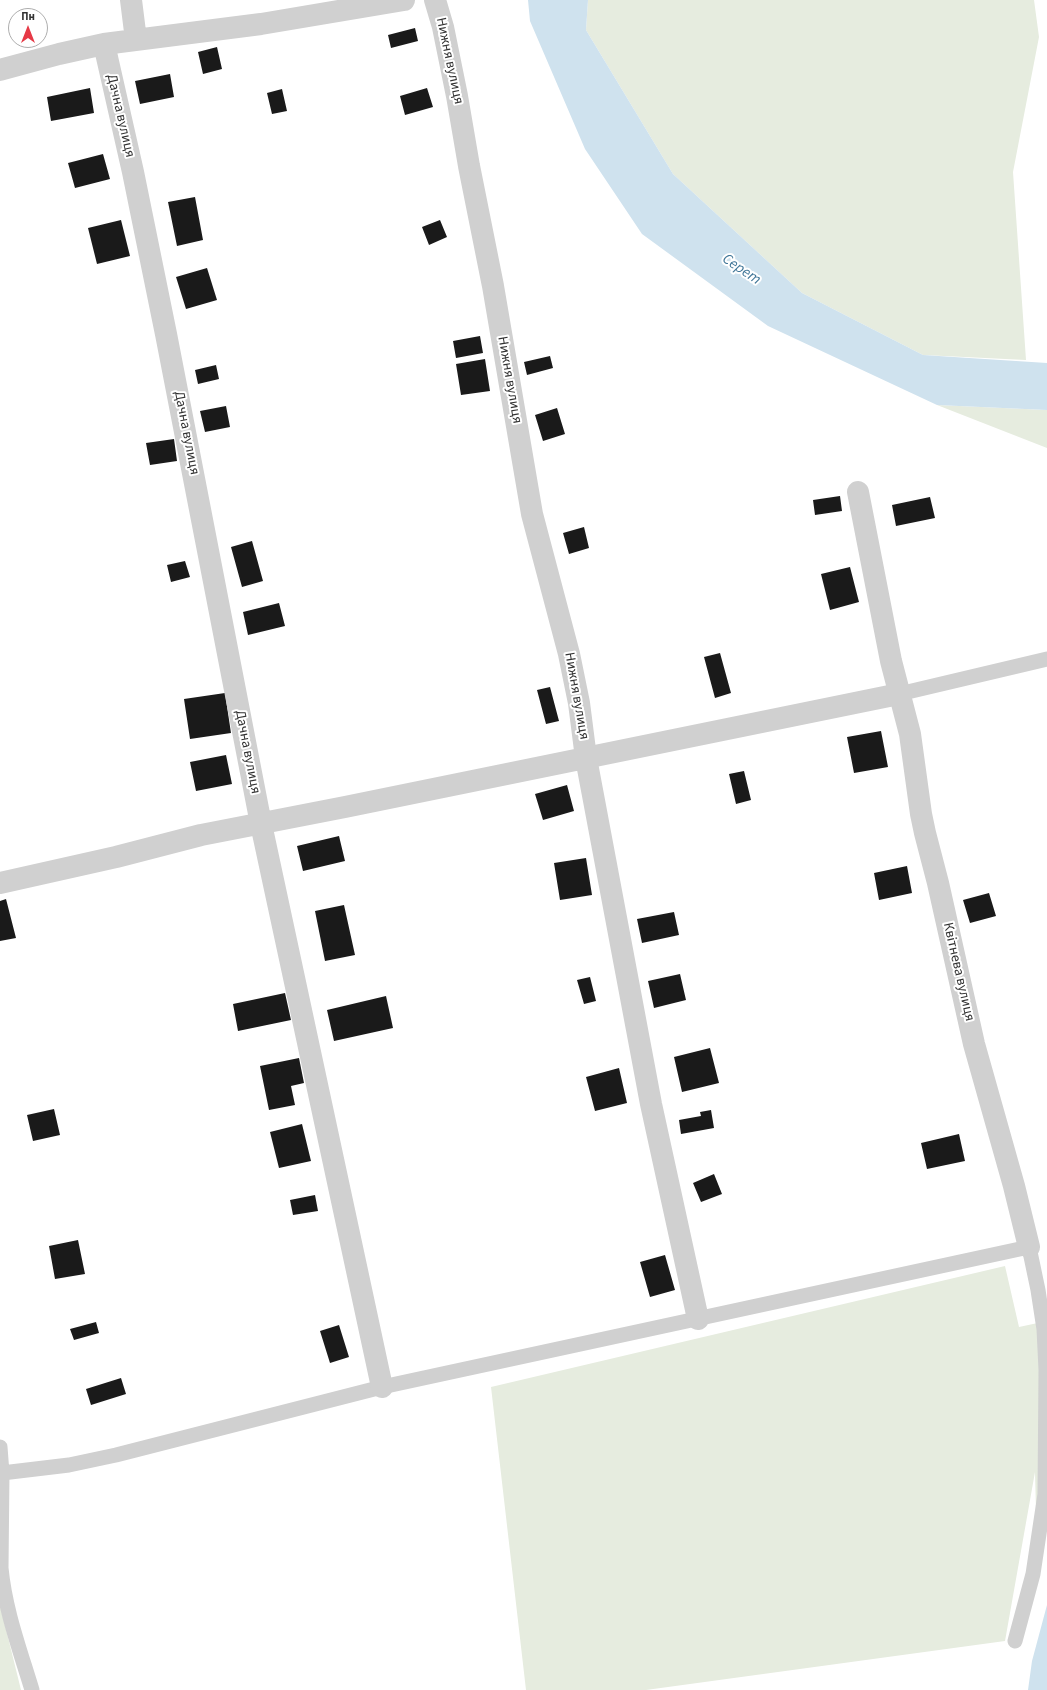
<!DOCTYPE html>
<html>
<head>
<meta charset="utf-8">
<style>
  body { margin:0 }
  #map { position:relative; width:1047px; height:1690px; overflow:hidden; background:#fff; font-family:"Source Sans 3",sans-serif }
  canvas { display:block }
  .north { position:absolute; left:8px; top:8px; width:40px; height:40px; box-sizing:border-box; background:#fff; border:1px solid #adadad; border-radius:50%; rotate:0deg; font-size:11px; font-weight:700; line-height:16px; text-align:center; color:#333 }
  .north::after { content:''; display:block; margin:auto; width:14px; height:18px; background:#e63946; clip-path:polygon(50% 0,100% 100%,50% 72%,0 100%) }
</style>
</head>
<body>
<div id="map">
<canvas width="1047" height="1690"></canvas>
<div class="north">Пн</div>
</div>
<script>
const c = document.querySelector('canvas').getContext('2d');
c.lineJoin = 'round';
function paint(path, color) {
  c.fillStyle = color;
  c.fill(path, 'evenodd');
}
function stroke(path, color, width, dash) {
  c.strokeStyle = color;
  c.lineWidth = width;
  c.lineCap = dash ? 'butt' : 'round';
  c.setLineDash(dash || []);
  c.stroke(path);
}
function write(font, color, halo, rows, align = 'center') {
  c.font = font + ' "Source Sans 3",sans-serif';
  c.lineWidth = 4;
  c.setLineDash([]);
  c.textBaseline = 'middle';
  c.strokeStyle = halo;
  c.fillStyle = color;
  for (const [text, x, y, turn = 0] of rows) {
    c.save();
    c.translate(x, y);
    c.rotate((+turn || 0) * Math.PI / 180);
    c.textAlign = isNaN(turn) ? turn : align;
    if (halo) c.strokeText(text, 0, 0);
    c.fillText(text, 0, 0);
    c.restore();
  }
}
paint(new Path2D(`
  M588,0h446l5,37 -26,135 13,188 -103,-5 -121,-62 -129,-119 -87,-144z
  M937,405l110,5v38z
  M1005,1266l14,61 28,-6v202l-11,-13 -1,-38 -30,169 -359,49h-120l-35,-303z
  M0,1605l21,85h-21z`), '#e6ecdf');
paint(new Path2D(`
  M528,0h60l-2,30 87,144 129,119 121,62 124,8v47l-110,-5 -169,-79 -126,-92 -57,-85 -55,-128z
  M1047,1605v85h-19l4,-29z`), '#cfe2ee');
paint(new Path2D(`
  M415,28l3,13 -27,7 -3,-13z
  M217,47l5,22 -19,5 -5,-22z
  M170,74l4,23 -34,7 -5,-23z
  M90,88l4,25 -43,8 -4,-24z
  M427,88l6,19 -28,8 -5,-19z
  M282,89l5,22 -15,3 -5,-21z
  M103,154l7,25 -35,9 -7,-25z
  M195,197l8,43 -26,6 -9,-44z
  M121,220l9,36 -33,8 -9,-36z
  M440,220l7,17 -18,8 -7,-18z
  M207,268l10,32 -31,9 -10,-32z
  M480,336l3,17 -27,5 -3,-17z
  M550,356l3,12 -26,7 -3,-13z
  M485,359l5,32 -29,4 -5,-31z
  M216,365l3,14 -21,5 -3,-14z
  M226,406l4,21 -25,5 -5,-21z
  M557,408l8,26 -22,7 -8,-26z
  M174,439l3,22 -27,4 -4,-22z
  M840,496l2,15 -27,4 -2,-15z
  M930,497l5,21 -39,8 -4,-21z
  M584,527l5,21 -20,6 -6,-21z
  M252,541l11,40 -21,6 -11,-40z
  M185,561l5,16 -19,5 -4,-17z
  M850,567l9,35 -29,8 -9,-36z
  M279,603l6,23 -37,9 -5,-23z
  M720,653l11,40 -16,5 -11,-41z
  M550,687l9,34 -13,3 -9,-34z
  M225,693l6,40 -41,6 -6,-40z
  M881,731l7,36 -34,6 -7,-36z
  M226,755l6,29 -36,7 -6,-29z
  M744,771l7,29 -15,4 -7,-30z
  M567,785l7,26 -31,9 -8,-26z
  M339,836l6,25 -42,10 -6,-25z
  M586,858l6,37 -32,5 -6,-37z
  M907,866l5,27 -33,7 -5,-27z
  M989,893l7,23 -26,7 -7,-23z
  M6,899l10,39 -16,3v-40z
  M344,905l11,50 -30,6 -10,-50z
  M674,912l5,23 -37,8 -5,-24z
  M680,974l6,26 -32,8 -6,-27z
  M590,977l6,24 -12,3 -7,-24z
  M285,993l6,27 -53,11 -5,-27z
  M386,996l7,32 -59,13 -7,-31z
  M710,1048l9,35 -37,9 -8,-35z
  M299,1058l5,25 -13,3 4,19 -26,5 -9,-44z
  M619,1068l8,35 -32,8 -9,-34z
  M54,1109l6,26 -27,6 -6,-26z
  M711,1110l3,18 -33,6 -2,-14 22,-4 -1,-4z
  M302,1124l9,37 -32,7 -9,-36z
  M959,1134l6,27 -38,8 -6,-26z
  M714,1174l8,20 -21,8 -8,-19z
  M315,1195l3,16 -25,4 -3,-15z
  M78,1240l7,34 -30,5 -6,-33z
  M665,1255l10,35 -25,7 -10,-35z
  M96,1322l3,11 -25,7 -4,-11z
  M339,1325l10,32 -19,6 -10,-32z
  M121,1378l5,16 -35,11 -5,-16z`), '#1a1a1a');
stroke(new Path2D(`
  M899,694l148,-35
  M0,1447l2,26 -1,95c4,42 19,82 31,122
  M2,1473l67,-8 47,-10 266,-68 647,-140 9,43 6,39 2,41 -1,124 -12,80 -18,67`), '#d0d0d0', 15);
stroke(new Path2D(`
  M131,0l5,40
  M435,0l8,27 14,69 12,70 24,120 39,228 37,140 10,49 7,55 65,346 47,215
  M104,44l29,128 33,162 95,490 121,563
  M0,70l59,-16 45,-10 157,-20 143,-24
  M858,492l33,169 19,73 11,80 4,19 13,50 36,161 40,142 15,61
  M0,883l116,-26 85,-22 144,-28 554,-113`), '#d0d0d0', 22);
write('14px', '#333', '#fff', [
  ["Нижня вулиця",449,61,78],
  ["Дачна вулиця",120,116,77],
  ["Нижня вулиця",509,380,80],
  ["Дачна вулиця",186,433,79],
  ["Нижня вулиця",576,696,80],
  ["Дачна вулиця",247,752,79],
  ["Квітнева вулиця",958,972,77]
]);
write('italic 15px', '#3f7597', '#fff', [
  ["Серет",741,270,34]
]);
</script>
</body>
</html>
